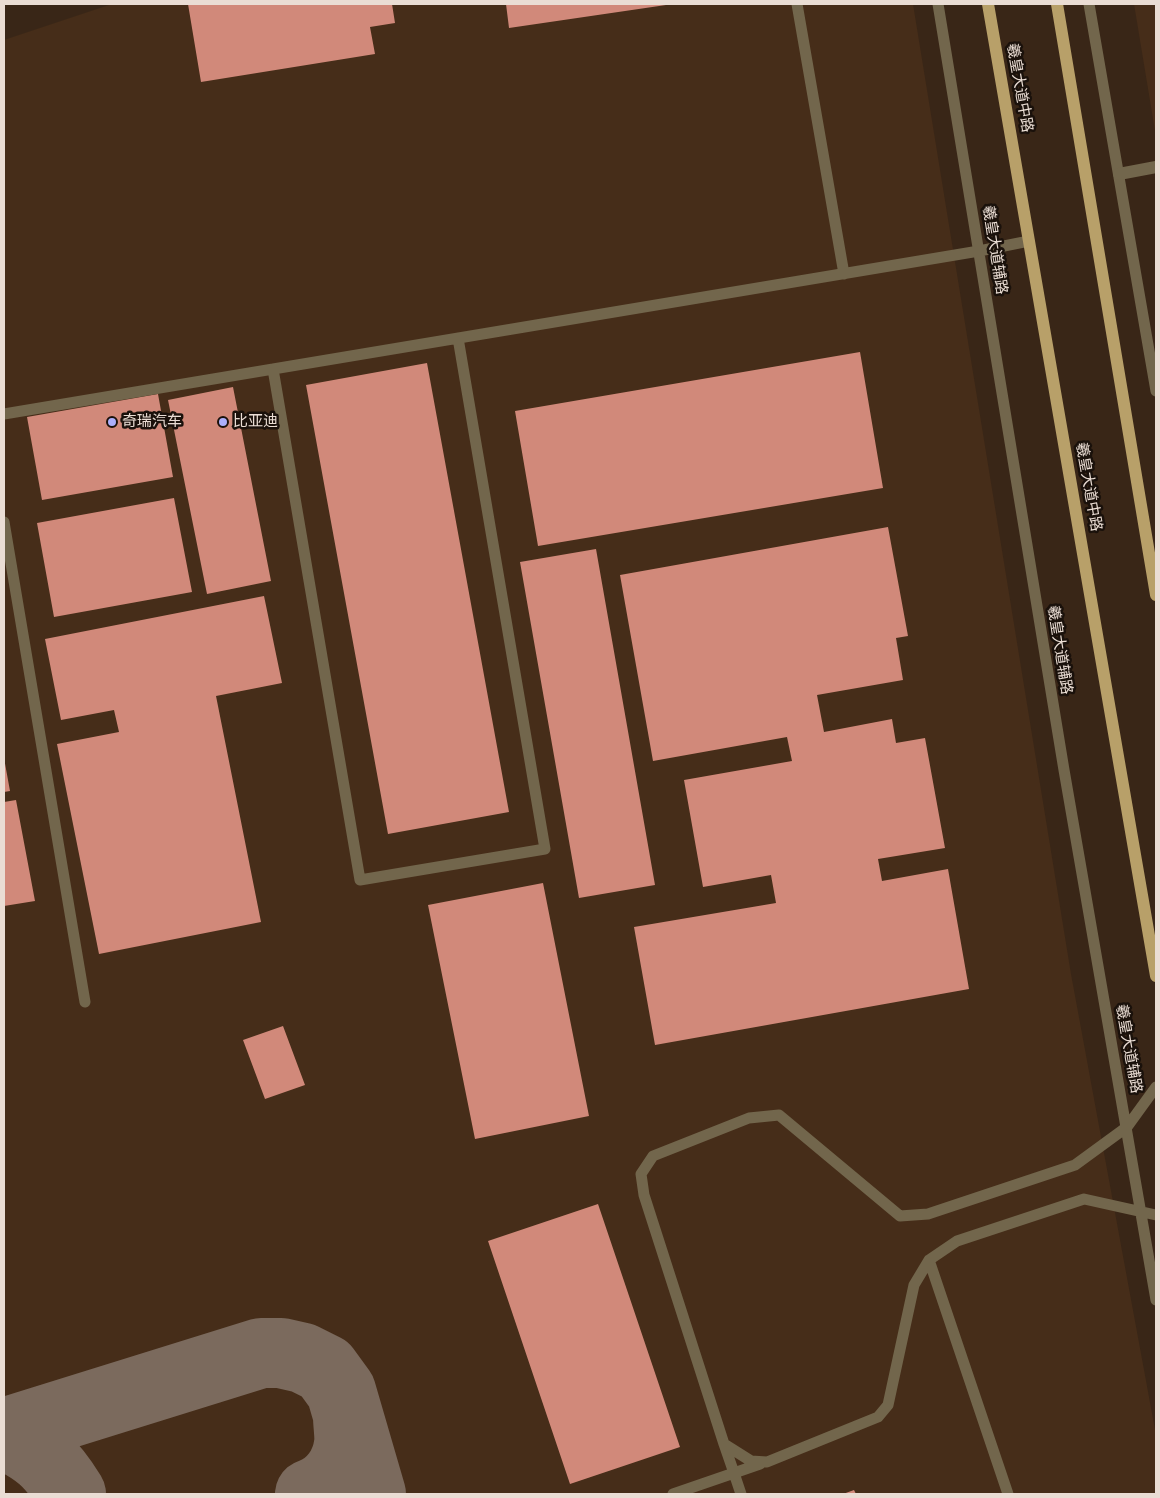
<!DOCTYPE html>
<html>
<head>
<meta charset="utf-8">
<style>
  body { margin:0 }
  #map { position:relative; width:1160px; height:1498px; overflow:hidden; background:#392617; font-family:"Sofia Sans Condensed",sans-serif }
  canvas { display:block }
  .frame { position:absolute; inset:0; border:5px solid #eaddd4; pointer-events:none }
</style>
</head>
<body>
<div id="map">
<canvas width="1160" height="1498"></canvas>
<div class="frame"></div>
</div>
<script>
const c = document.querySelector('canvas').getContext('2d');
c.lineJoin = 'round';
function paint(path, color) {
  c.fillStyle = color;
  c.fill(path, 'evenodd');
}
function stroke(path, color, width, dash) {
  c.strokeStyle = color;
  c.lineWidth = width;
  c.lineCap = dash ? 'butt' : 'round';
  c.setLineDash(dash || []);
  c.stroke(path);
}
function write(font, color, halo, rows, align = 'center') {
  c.font = font + ' "Sofia Sans Condensed","Noto Sans SC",sans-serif';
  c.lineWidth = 5;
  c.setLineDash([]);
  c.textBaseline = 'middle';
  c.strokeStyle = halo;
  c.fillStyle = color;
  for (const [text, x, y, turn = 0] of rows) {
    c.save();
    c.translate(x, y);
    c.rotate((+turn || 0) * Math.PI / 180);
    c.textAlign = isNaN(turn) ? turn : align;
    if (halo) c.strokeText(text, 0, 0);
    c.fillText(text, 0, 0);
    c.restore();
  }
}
paint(new Path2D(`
  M112,4h801l158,970 85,461v59h-1152v-1454z
  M1134,4h22v133z`), '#462d19');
stroke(new Path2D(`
  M4,1433l257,-80h20l22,5 22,11 16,22 30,103
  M4,1435c33,14 48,28 67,59
  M310,1494c22,-7 36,-27 39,-50 1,-9 -1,-19 -1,-28`), '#7b6a5d', 70);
paint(new Path2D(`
  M188,4h204l3,19 -25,4 5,27 -174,28z
  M506,4h160v1l-157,23z
  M860,352l23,136 -345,58 -23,-135z
  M427,363l82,449 -121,22 -82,-449z
  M233,387l38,194 -64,13 -39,-194z
  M158,394l15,83 -131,23 -15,-83z
  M174,498l18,94 -138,25 -17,-94z
  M888,527l20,109 -12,2 7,42 -86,15 7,37 68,-13 4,24 29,-5 20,110 -67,11 4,22 66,-12 21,120 -314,56 -21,-118 142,-24 -5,-28 -68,12 -19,-107 108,-19 -5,-24 -134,24 -33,-186z
  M596,549l59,336 -76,13 -59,-336z
  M264,596l18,87 -66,13 45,226 -162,32 -42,-210 62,-12 -5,-22 -53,10 -16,-81z
  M4,758l6,33 -6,1z
  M16,800l19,101 -31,5v-104z
  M543,883l46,233 -114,23 -47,-234z
  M283,1026l22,59 -40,14 -22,-59z
  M598,1204l82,243 -110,37 -82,-243z
  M854,1490l2,4h-13z`), '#d1897a');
stroke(new Path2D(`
  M797,4l47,270
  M938,4l126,766 92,530
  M1089,4l67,387
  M273,369l87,511 185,-31 -87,-511
  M4,414l975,-163 50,-10
  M4,522l81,480
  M1156,1087l-29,40 -52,38 -147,49 -28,2 -121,-101 -30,3 -96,38 -12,18 3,21 80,249 27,17 16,1 111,-45 10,-12 26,-120 15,-25 28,-19 127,-42 72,16
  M929,1260l79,234
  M724,1444l10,29 26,-9
  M673,1494l61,-21 7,21`), '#72664c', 11);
stroke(new Path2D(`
  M1119,174l37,-7`), '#72664c', 12);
stroke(new Path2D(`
  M988,4l168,972
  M1057,4l99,591`), '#b8a069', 12);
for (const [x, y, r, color] of [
  [112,422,5,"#acaffb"],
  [223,422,5,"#acaffb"]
]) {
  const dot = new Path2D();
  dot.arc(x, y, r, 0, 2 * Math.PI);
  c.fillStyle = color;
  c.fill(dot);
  stroke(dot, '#1a110b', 2);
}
write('15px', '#eaddd4', '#1a110b', [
  ["羲皇大道中路",1019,88,80],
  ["羲皇大道辅路",994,250,81],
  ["羲皇大道中路",1088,487,80],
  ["羲皇大道辅路",1059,650,81],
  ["羲皇大道辅路",1128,1049,80]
]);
write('15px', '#eaddd4', '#1a110b', [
  ["奇瑞汽车",122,422],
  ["比亚迪",233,422]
], 'left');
</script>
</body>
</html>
